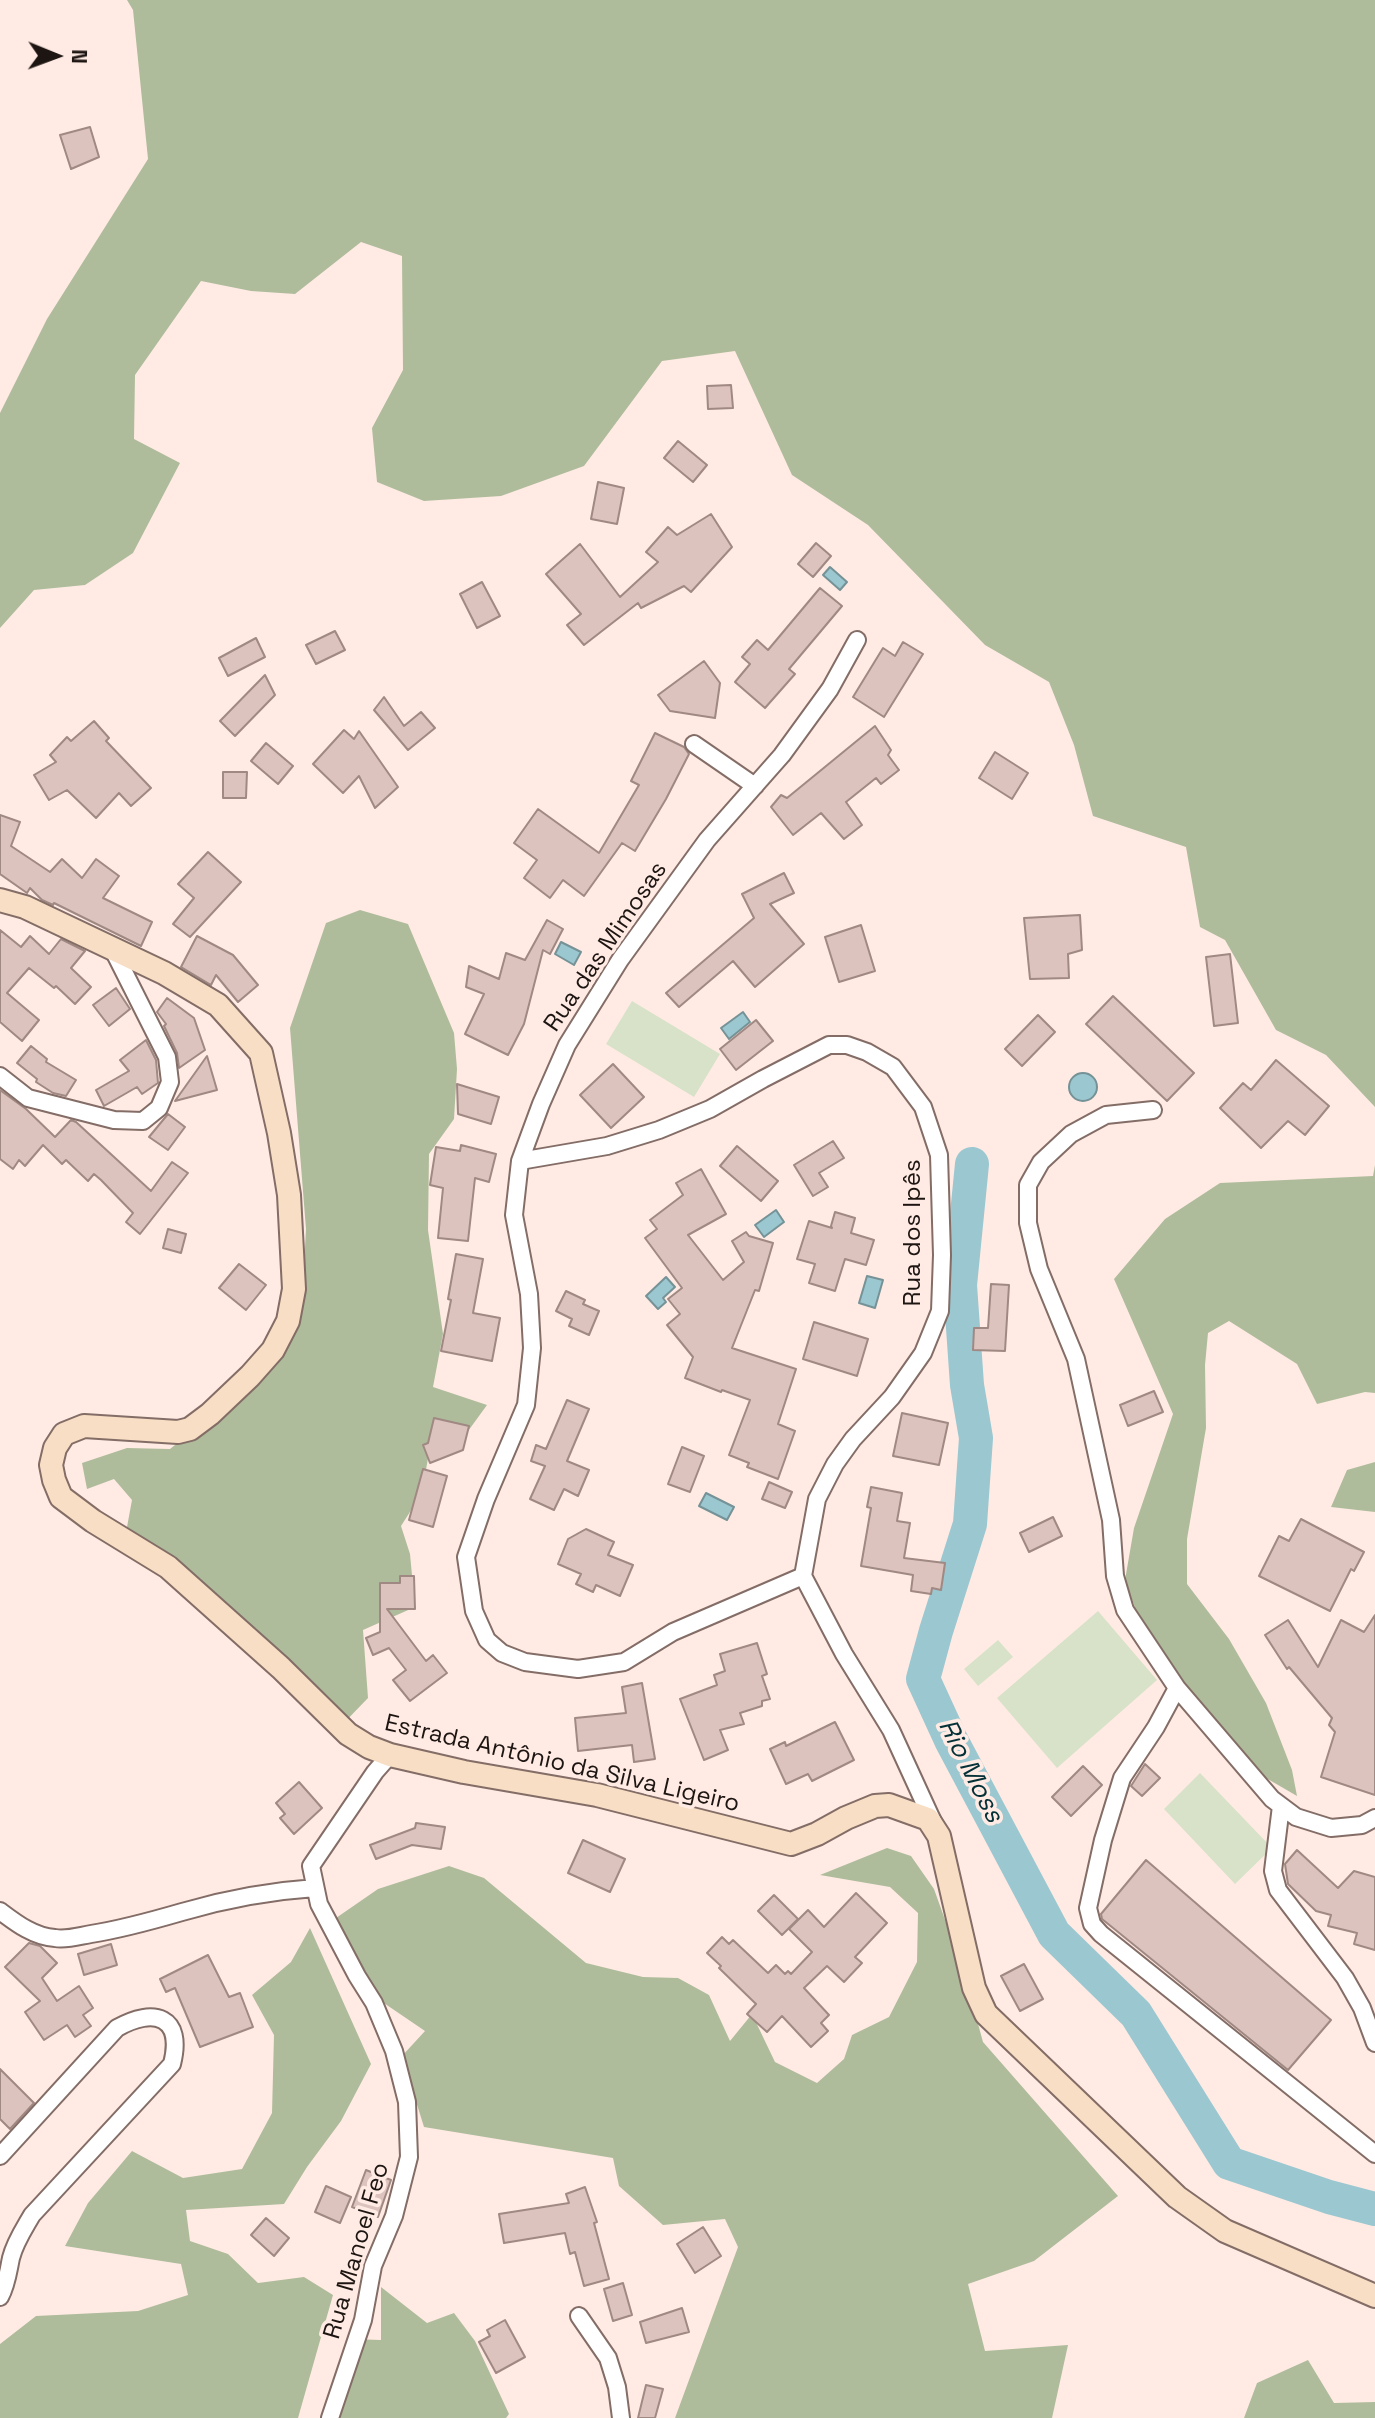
<!DOCTYPE html>
<html>
<head>
<meta charset="utf-8">
<style>
  body { margin:0 }
  #map { position:relative; width:1375px; height:2418px; overflow:hidden; background:#ffebe4; font-family:"Space Grotesk",sans-serif }
  canvas { display:block }
  .north { position:absolute; left:16px; top:16px; width:80px; height:80px; -webkit-text-stroke:6px #ffebe4; paint-order:stroke; rotate:91deg; font-size:22px; font-weight:700; line-height:32px; text-align:center; color:#1d1512 }
  .north::after { content:''; display:block; margin:auto; width:28px; height:36px; background:#1d1512; clip-path:polygon(50% 0,100% 100%,50% 72%,0 100%) }
</style>
</head>
<body>
<div id="map">
<canvas width="1375" height="2418"></canvas>
<div class="north">N</div>
</div>
<script>
const c = document.querySelector('canvas').getContext('2d');
c.lineJoin = 'round';
function paint(path, color) {
  c.fillStyle = color;
  c.fill(path, 'evenodd');
}
function stroke(path, color, width, dash) {
  c.strokeStyle = color;
  c.lineWidth = width;
  c.lineCap = dash ? 'butt' : 'round';
  c.setLineDash(dash || []);
  c.stroke(path);
}
function write(font, color, halo, rows, align = 'center') {
  c.font = font + ' "Space Grotesk",sans-serif';
  c.lineWidth = 7;
  c.setLineDash([]);
  c.textBaseline = 'middle';
  c.strokeStyle = halo;
  c.fillStyle = color;
  for (const [text, x, y, turn = 0] of rows) {
    c.save();
    c.translate(x, y);
    c.rotate((+turn || 0) * Math.PI / 180);
    c.textAlign = isNaN(turn) ? turn : align;
    if (halo) c.strokeText(text, 0, 0);
    c.fillText(text, 0, 0);
    c.restore();
  }
}
paint(new Path2D(`
  M632,1001l88,53 -26,43 -88,-53z
  M1098,1611l59,69 -100,88 -60,-70z
  M998,1640l15,17 -35,29 -14,-17z
  M1200,1773l72,75 -37,36 -71,-75z`), '#d8e2c8');
paint(new Path2D(`
  M127,0h1248v1107l-49,-52 -50,-25 -51,-90 -25,-13 -14,-80 -93,-31 -19,-71 -25,-63 -64,-37 -117,-120 -76,-50 -57,-124 -73,10 -78,105 -83,30 -77,5 -47,-19 -5,-54 31,-58 -1,-114 -41,-14 -66,52 -44,-3 -50,-10 -66,94 -1,64 46,24 -47,90 -48,32 -51,5 -34,38v-215l47,-94 101,-160 -15,-149z
  M360,910l48,14 46,109 3,36 -3,50 -25,35 -1,76 15,104 -10,53 54,18 -24,33 -31,-3 -10,58 -21,33 9,28 5,53 -52,23 5,68 -29,30 -22,-8 -106,-121 -84,-72 5,-27 -18,-21 -27,10 -5,-26 45,-15 43,1 89,-71 42,-58 5,-91 -16,-201 36,-105z
  M1375,1165v228l-10,-1 -48,12 -20,-40 -68,-43 -21,12 -3,32 1,63 -19,111v45l42,55 37,64 26,67 5,26 -74,-43 -67,-87 -31,-86 9,-52 39,-114 -59,-135 51,-60 55,-36 153,-7z
  M1375,1462v50l-44,-5 16,-37z
  M887,1848l24,8 23,33 30,84 19,69 135,154 -84,65 -66,23 17,67 83,-6 -16,73h-377l63,-171 -13,-28 -62,6 -44,-39 -6,-28 -189,-31 -22,-71 23,-25 -50,-34 -39,-79 42,-29 71,-23 35,12 102,85 57,14 35,1 31,17 21,46 22,-27 23,48 42,21 27,-24 8,-24 37,-18 28,-55 1,-49 -28,-26 -70,-12z
  M310,1928l61,136 -30,57 -34,46 -23,37 -98,6 4,31 38,13 30,29 46,-6 29,18 -35,123h-298v-74l36,-28 102,-5 50,-16 -7,-31 -116,-18 23,-43 44,-52 51,27 59,-9 30,-56 2,-78 -22,-40 39,-33z
  M381,2287l46,36 27,-10 21,28 34,73 -3,4h-182l27,-79 30,1z
  M1308,2360l26,43 41,-1v16h-131l13,-35z`), '#afbc9b');
const water = new Path2D(`
  M830,567l17,15 -7,8 -17,-15z
  M561,942l20,10 -7,13 -19,-11z
  M743,1012l7,10 -21,17 -8,-11z
  M1069 1087a14 14 0 1 1 28 0a14 14 0 1 1-28 0Z
  M776,1210l8,12 -20,15 -9,-12z
  M867,1276l16,4 -8,28 -16,-5z
  M666,1277l9,10 -12,11 3,4 -8,7 -12,-13z
  M706,1493l28,14 -7,13 -28,-14z`);
paint(water, '#9bc7d0');
stroke(water, '#759297', 2);
stroke(new Path2D(`
  M972,1164l-12,121 7,100 9,53 -6,86 -34,107 -13,48 28,61 103,194 82,80 93,149 100,34 46,12`), '#9bc7d0', 34);
const building = new Path2D(`
  M90,127l9,30 -28,12 -11,-34z
  M731,385l2,23 -25,1 -1,-23z
  M678,441l29,24 -14,17 -29,-24z
  M598,482l26,6 -7,36 -26,-5z
  M711,514l21,33 -41,45 -7,-6 -43,22 -3,-5 -54,42 -17,-20 14,-11 -35,-40 34,-30 40,53 38,-35 -12,-10 22,-25 9,8z
  M816,543l15,13 -18,21 -15,-13z
  M482,582l18,34 -23,12 -17,-34z
  M820,588l22,18 -53,63 6,5 -30,34 -30,-26 15,-18 -8,-7 15,-17 11,10z
  M335,631l10,19 -29,14 -10,-19z
  M256,638l9,19 -37,19 -9,-18z
  M903,642l20,12 -39,63 -31,-20 30,-49 12,8z
  M704,661l16,22 -5,35 -45,-7 -12,-16z
  M265,675l10,20 -40,41 -15,-15z
  M384,697l20,29 17,-14 14,16 -27,22 -34,-40z
  M94,721l15,17 -3,3 45,47 -20,18 -12,-13 -23,25 -29,-28 -18,10 -15,-25 22,-13 -6,-7 17,-18 4,4z
  M875,726l16,24 -3,5 11,15 -18,14 -5,-6 -30,24 16,23 -18,14 -23,-26 -28,22 -22,-28 10,-12 6,3z
  M344,730l10,9 5,-8 39,56 -23,21 -16,-32 -16,17 -30,-29z
  M655,733l29,14 5,7 -23,45 -31,52 -13,-8 -38,53 -21,-16 -13,18 -26,-20 13,-18 -23,-17 24,-34 61,44 40,-68 -8,-4z
  M266,743l27,23 -15,18 -27,-23z
  M995,752l33,21 -16,26 -33,-21z
  M223,772h24l-1,26h-23z
  M0,815l20,7 -9,24 39,26 12,-13 20,19 14,-19 23,17 -16,22 49,24 -11,24 -87,-43 -1,2 -11,-5 -12,-12 -3,5 -27,-19z
  M208,852l33,30 -51,55 -17,-13 21,-26 -16,-14z
  M784,873l10,20 -24,11 34,40 -49,43 -22,-26 -54,46 -13,-14 88,-75 -12,-24z
  M1080,915l2,35 -14,4 1,24 -39,1 -6,-61z
  M547,920l16,9 -13,25 -7,-4 -19,74 -16,31 -43,-21 19,-40 -18,-7 3,-21 30,13 7,-26 19,7z
  M861,925l14,46 -36,11 -14,-45z
  M0,930l21,17 9,-11 19,18 12,-15 24,12 -14,17 20,19 -16,17 -19,-18 -2,2 -25,-20 -22,25 32,27 -17,21 -22,-19z
  M197,936l36,19 25,30 -20,17 -22,-27 -5,10 -30,-18z
  M1230,954l8,69 -24,3 -8,-69z
  M116,988l14,21 -21,17 -16,-21z
  M1113,996l81,77 -27,28 -81,-77z
  M167,998l27,20 11,32 -26,18 -2,-15 -13,-27 2,-2 -9,-12z
  M1038,1015l17,17 -33,34 -17,-17z
  M756,1020l17,21 -37,29 -16,-21z
  M146,1040l10,20 2,23 -16,11 -5,-7 -33,19 -8,-16 33,-19 -9,-11z
  M31,1046l16,13 -1,3 30,18 -10,16 -13,-3 -17,-11 1,-3 -20,-16z
  M207,1056l10,34 -42,11z
  M1276,1060l53,46 -24,29 -17,-14 -27,27 -41,-40 23,-25 8,7z
  M613,1064l31,33 -33,31 -31,-33z
  M457,1084l42,13 -8,27 -33,-10z
  M0,1090l26,19 29,28 16,-17 5,2 75,69 21,-29 16,11 -48,61 -14,-12 7,-9 -32,-33 -7,-6 -6,7 -22,-21 -4,4 -19,-19 -18,21 -6,-6 -6,9 -13,-10z
  M168,1114l17,13 -17,23 -19,-13z
  M833,1141l11,17 -25,15 9,14 -15,9 -19,-31z
  M461,1145l35,9 -7,28 -14,-4 -7,63 -30,-3 5,-50 -13,-3 6,-38 24,4z
  M737,1146l41,35 -17,20 -41,-35z
  M701,1169l25,45 -38,21 35,45 21,-18 -12,-21 14,-9 3,4 24,7 -14,48 -4,-1 -23,58 64,21 -18,55 17,7 -17,48 -31,-12 2,-4 -20,-8 21,-55 -28,-10 -1,2 -36,-14 8,-21 -26,-32 13,-11 -12,-15 14,-11 -37,-50 12,-9 -7,-9 33,-25 -7,-12z
  M835,1212l20,6 -4,15 23,7 -8,25 -21,-6 -10,32 -26,-8 6,-19 -18,-5 12,-38 23,7 -1,-2z
  M168,1229l18,5 -5,19 -18,-5z
  M456,1254l27,5 -10,54 27,5 -8,43 -51,-10 10,-51 -3,-1z
  M239,1264l27,21 -20,25 -27,-22z
  M991,1284l18,1 -4,66 -32,-1 1,-22h14z
  M566,1291l19,9 -2,4 16,7 -10,24 -20,-9 3,-7 -16,-8z
  M814,1322l54,17 -11,37 -54,-17z
  M1154,1391l9,21 -35,14 -8,-21z
  M567,1400l22,9 -22,52 22,9 -11,26 -14,-7 -10,21 -24,-11 15,-33 -14,-5 5,-16 10,4z
  M902,1413l46,10 -9,42 -46,-9z
  M434,1418l35,8 -6,24 -33,13 -7,-18 5,-2z
  M682,1447l22,9 -14,36 -22,-8z
  M423,1469l24,7 -14,51 -24,-7z
  M769,1482l23,10 -7,16 -23,-9z
  M871,1487l31,6 -5,28 13,2 -6,35 41,5 -4,27 -9,-2 -1,6 -20,-3 2,-16 -52,-9 10,-58 -4,-1z
  M1053,1517l9,19 -33,16 -9,-19z
  M1301,1519l63,33 -10,19 -3,-2 -21,42 -71,-35 20,-40 10,5z
  M586,1529l28,13 -6,13 25,10 -13,31 -24,-11 -3,7 -17,-8 5,-10 -23,-10 10,-25z
  M400,1576h14l1,33h-28l39,52 7,-6 14,18 -37,28 -17,-21 13,-10 -17,-22 -16,7 -7,-17 14,-6v-49h20z
  M1375,1615v180l-54,-18 14,-45 -6,-7 3,-7 -43,-51 -2,2 -22,-34 23,-15 30,47 23,-47 23,12z
  M757,1643l10,31 -5,2 8,23 -8,2v5l-22,7 4,11 -24,6 8,20 -24,10 -24,-61 37,-14 -3,-10 11,-4 -5,-17z
  M642,1683l13,76 -21,3 -2,-17 -54,6 -3,-33 51,-5 -4,-26z
  M835,1722l19,38 -42,21 -4,-7 -22,10 -16,-35 15,-7 1,4z
  M1145,1764l15,14 -18,18 -11,-10z
  M1083,1766l19,19 -31,31 -19,-19z
  M299,1782l23,26 -28,26 -14,-16 5,-4 -9,-11z
  M416,1823l29,4 -4,22 -29,-4 -36,14 -6,-14 45,-17z
  M583,1840l42,19 -15,33 -42,-19z
  M1297,1850l41,38 16,-17 21,6v73l-21,-6 3,-11 -29,-7 3,-11 -15,-4 -28,-27 -3,-20z
  M1146,1860l185,160 -43,50 -186,-151 -1,-5z
  M856,1893l31,30 -32,34 7,6 -18,19 -17,-16 -23,22 25,27 -8,8 7,8 -17,16 -29,-31 -15,16 -20,-18 9,-10 -37,-36 2,-2 -14,-13 15,-16 7,7 4,-4 35,33 8,-8 9,9 3,-3 3,3 21,-22 -23,-23 19,-19 16,17z
  M774,1895l24,24 -16,16 -24,-24z
  M29,1943l11,3 17,17 -15,15 15,23 22,-15 14,22 -10,7 8,11 -16,11 -8,-12 -23,15 -19,-28 15,-11 -35,-34z
  M111,1944l6,21 -33,10 -6,-21z
  M208,1955l21,42 11,-4 13,34 -53,20 -25,-59 -9,4 -6,-13z
  M1024,1964l19,35 -23,12 -19,-35z
  M0,2069l34,34 -24,26 -10,-10z
  M366,2170l25,10 -13,37 -26,-10z
  M326,2186l25,11 -11,26 -25,-11z
  M585,2187l12,35 -3,1 15,56 -25,7 -9,-34 -5,2 -5,-21 -61,10 -5,-29 70,-11 -3,-9z
  M266,2218l23,20 -15,18 -23,-21z
  M703,2227l18,29 -26,17 -18,-29z
  M623,2283l9,32 -19,6 -9,-32z
  M682,2308l7,24 -43,11 -6,-21z
  M505,2320l20,37 -29,16 -17,-31 11,-6 -3,-6z
  M646,2385l17,4 -8,29h-17z`);
paint(building, '#dcc3bd');
stroke(building, '#a08883', 2);
const street = new Path2D(`
  M694,744l61,42
  M0,1076l28,22 86,22 29,1 16,-13 11,-26 -3,-25 -55,-109
  M1153,1110l-47,5 -35,19 -30,28 -13,23v38l11,46 37,90 35,161 4,56 10,34 52,78 -21,39 -34,51 -19,62 -15,68 4,16 9,10 274,220
  M520,1161l87,-15 52,-16 51,-21 53,-30 66,-34h18l20,7 26,15 30,40 16,48 3,100 -2,56 -17,42 -31,44 -39,42 -18,25 -18,35 -14,77 41,78 47,76 44,96
  M803,1576l-130,56 -49,30 -46,7 -53,-7 -23,-9 -15,-13 -13,-29 -8,-54 20,-58 40,-94 6,-57 -3,-54 -15,-79 6,-54 21,-57 26,-59 53,-85 87,-120 75,-85 48,-66 27,-49
  M1177,1688l95,111 24,18 35,11 31,-3 13,-7
  M1281,1806l-8,65 5,19 67,88 17,30 13,35
  M0,1911c16,12 34,26 55,27 12,2 24,-2 36,-4 32,-5 60,-13 91,-22 44,-13 88,-21 133,-24
  M0,2156l117,-128c37,-21 67,-12 55,36l-140,151c-8,14 -17,27 -21,43 -3,14 -4,26 -11,39
  M579,2316l29,42 9,29 4,31
  M330,2418l33,-98 10,-54 21,-50 15,-59 -2,-55 -13,-51 -20,-48 -17,-27 -38,-72 -8,-38 64,-94 15,-17`);
const secondary = new Path2D(`
  M0,900l25,7 139,66 54,32 43,48 18,80 10,62 5,94 -6,32 -15,29 -23,26 -40,38 -20,15 -12,3 -94,-6 -20,8 -9,14 -4,17 3,15 7,17 32,24 75,46 113,101 67,66 21,13 21,8 74,17 133,23 194,49 26,-10 29,-16 29,-12 14,-1 39,14 11,17 35,152 12,26 191,183 48,34 150,65`);
stroke(street, '#836d66', 20);
stroke(secondary, '#836d66', 26);
stroke(street, '#fff', 16);
stroke(secondary, '#f7dec4', 22);
write('24px', '#1d1512', '#ffebe4', [
  ["Rua das Mimosas",606,947,-56],
  ["Rua dos Ipês",913,1233,-90],
  ["Estrada Antônio da Silva Ligeiro",562,1764,13],
  ["Rua Manoel Feo",357,2251,-74]
]);
write('italic 26px', '#043037', '#ffebe4', [
  ["Rio Moss",970,1771,63]
]);
</script>
</body>
</html>
